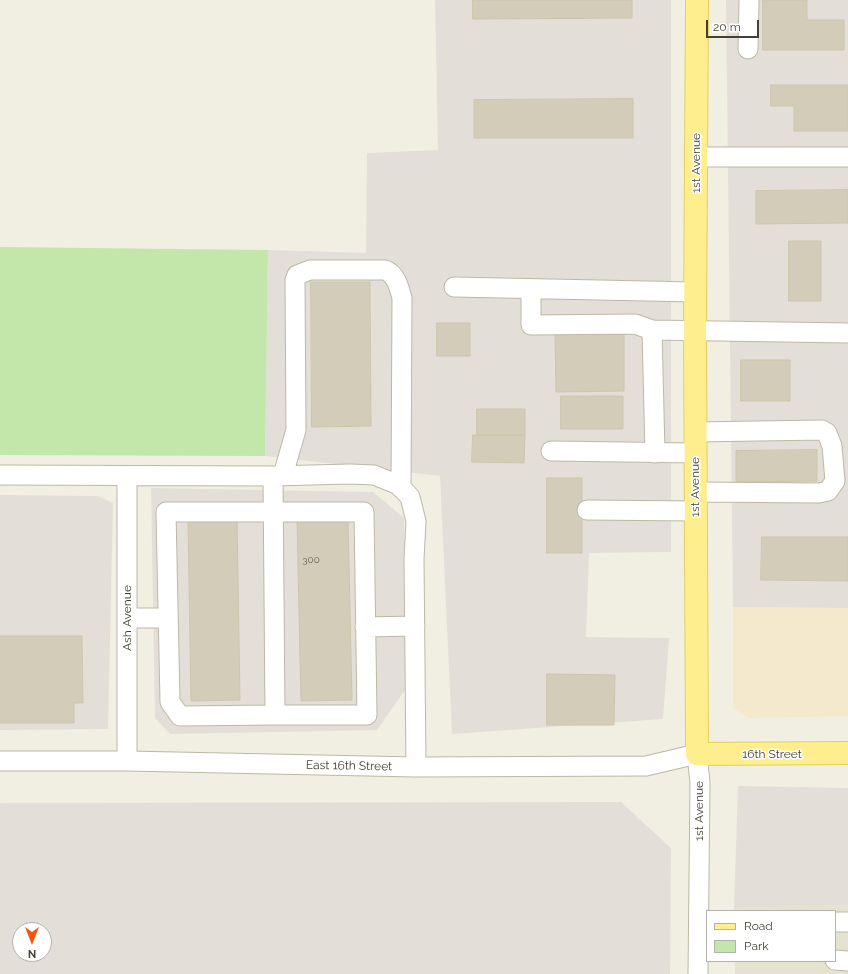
<!DOCTYPE html>
<html>
<head>
<meta charset="utf-8">
<style>
  body { margin:0 }
  #map { position:relative; width:848px; height:974px; overflow:hidden; background:#f1efe2; font-family:Raleway,sans-serif }
  canvas { display:block }
  .legend { position:absolute; left:706px; top:910px; width:130px; height:52px; box-sizing:border-box; background:#fff; border:1px solid #b4b2ad; margin:0; padding:5px 7px; list-style:none; font-size:12px; color:#433f33 }
  .legend li { display:flex; align-items:center; gap:8px; height:20px }
  .legend b { width:20px; border:1px solid #b4b2ad }
  .north { position:absolute; left:12px; top:922px; width:40px; height:40px; box-sizing:border-box; background:#fff; border:1px solid #b4b2ad; border-radius:50%; rotate:180deg; font-size:11px; font-weight:700; line-height:16px; text-align:center; color:#433f33 }
  .north::after { content:''; display:block; margin:auto; width:14px; height:18px; background:#fb520f; clip-path:polygon(50% 0,100% 100%,50% 72%,0 100%) }
  .scale { position:absolute; left:706px; top:20px; width:53px; height:18px; box-sizing:border-box; border:2px solid #433f33; border-top:0; padding-left:5px; font-size:12px; line-height:14px; white-space:nowrap; color:#433f33; -webkit-text-stroke:3px #fff; paint-order:stroke }
</style>
</head>
<body>
<div id="map">
<canvas width="848" height="974"></canvas>
<ul class="legend">
<li><b style="height:5px;background:#ffee8e"></b>Road</li>
<li><b style="height:11px;background:#c3e7aa"></b>Park</li>
</ul>
<div class="north">N</div>
<div class="scale">20 m</div>
</div>
<script>
const c = document.querySelector('canvas').getContext('2d');
c.lineJoin = 'round';
function paint(path, color) {
  c.fillStyle = color;
  c.fill(path, 'evenodd');
}
function stroke(path, color, width, dash) {
  c.strokeStyle = color;
  c.lineWidth = width;
  c.lineCap = dash ? 'butt' : 'round';
  c.setLineDash(dash || []);
  c.stroke(path);
}
function write(font, color, halo, rows, align = 'center') {
  c.font = font + ' Raleway,sans-serif';
  c.lineWidth = 3;
  c.setLineDash([]);
  c.textBaseline = 'middle';
  c.strokeStyle = halo;
  c.fillStyle = color;
  for (const [text, x, y, turn = 0] of rows) {
    c.save();
    c.translate(x, y);
    c.rotate((+turn || 0) * Math.PI / 180);
    c.textAlign = isNaN(turn) ? turn : align;
    if (halo) c.strokeText(text, 0, 0);
    c.fillText(text, 0, 0);
    c.restore();
  }
}
paint(new Path2D(`
  M848,905v69h-113v-13h100v-50h-101v-3z`), '#e5e2d0');
paint(new Path2D(`
  M733,607l115,1v108l-99,2 -16,-10z`), '#f4e9cc');
paint(new Path2D(`
  M435,0h236v552l-82,1 -3,84 83,1 -6,81 -211,15 -12,-258 -175,-20 3,-206 98,3 1,-100 71,-3z
  M726,0h122v608l-115,-1z
  M151,488l222,4 31,26 3,169 -30,43 -207,4 -15,-16z
  M0,495l98,1 15,7 -5,226 -108,1z
  M738,786l110,2v117l-114,3z
  M621,802l50,46 -1,126h-670v-171zM20,930h24v24h-24z`), '#e3dfd8');
paint(new Path2D(`
  M0,247l268,3 -3,206 -265,-1z`), '#c3e7aa');
const building = new Path2D(`
  M473,0h159v18l-159,1z
  M763,0h44v20h37v30h-81z
  M771,85h77v46h-54v-25h-23z
  M633,99v39h-159v-38z
  M848,190v33l-92,1v-33z
  M789,241h32v60h-32z
  M311,282h59l1,144 -59,1z
  M437,323h33v33h-33z
  M624,332v59l-68,1 -1,-59z
  M741,360h49v41h-49z
  M561,396h62v33h-62z
  M477,409h48v26h-48z
  M473,435h52l-1,28 -52,-1z
  M817,450v31l-81,1v-31z
  M547,478h35v75h-35z
  M237,519l3,181 -49,1 -3,-181z
  M348,520l4,180 -51,1 -4,-180z
  M762,537h86v44l-87,-1z
  M0,636h82l1,67h-9v20h-74z
  M547,674l68,1 -1,50h-67z`);
paint(building, '#d3ccb8');
stroke(building, '#cec5ab', 1);
const minor = new Path2D(`
  M748,49l1,-49
  M696,157h152
  M454,287l241,5
  M531,289v36l104,-1 17,6
  M695,432l127,-2 5,3 5,13 3,35 -7,10 -9,2 -124,-1
  M551,451l145,2
  M655,453l-3,-123 196,3
  M0,475l273,1 77,-2 24,1 25,10 11,12 6,24 -2,38 2,208
  M283,475l13,-45 -1,-150 2,-5 13,-5h75c11,4 14,17 17,28l-1,190
  M273,476l2,239 -95,1 -10,-14 -4,-190h198l3,203h-92
  M587,510l108,1
  M127,618h41
  M365,627l50,-1
  M0,761h127l289,6 230,-1 51,-12 3,29 -2,191
  M127,761v-285
  M835,922h13
  M835,960l13,1`);
const major = new Path2D(`
  M697,0l-2,330 2,424 151,-1`);
stroke(minor, '#bdb8a5', 21);
stroke(major, '#e4cd5e', 24);
stroke(minor, '#fff', 19);
stroke(major, '#ffee8e', 22);
write('10px', '#676254', null, [
  ["300",311,560]
]);
write('12px', '#433f33', '#fff', [
  ["1st Avenue",696,163,-90],
  ["1st Avenue",695,487,-90],
  ["Ash Avenue",127,618,-90],
  ["16th Street",772,754],
  ["East 16th Street",349,766,1],
  ["1st Avenue",699,811,-90]
]);
</script>
</body>
</html>
